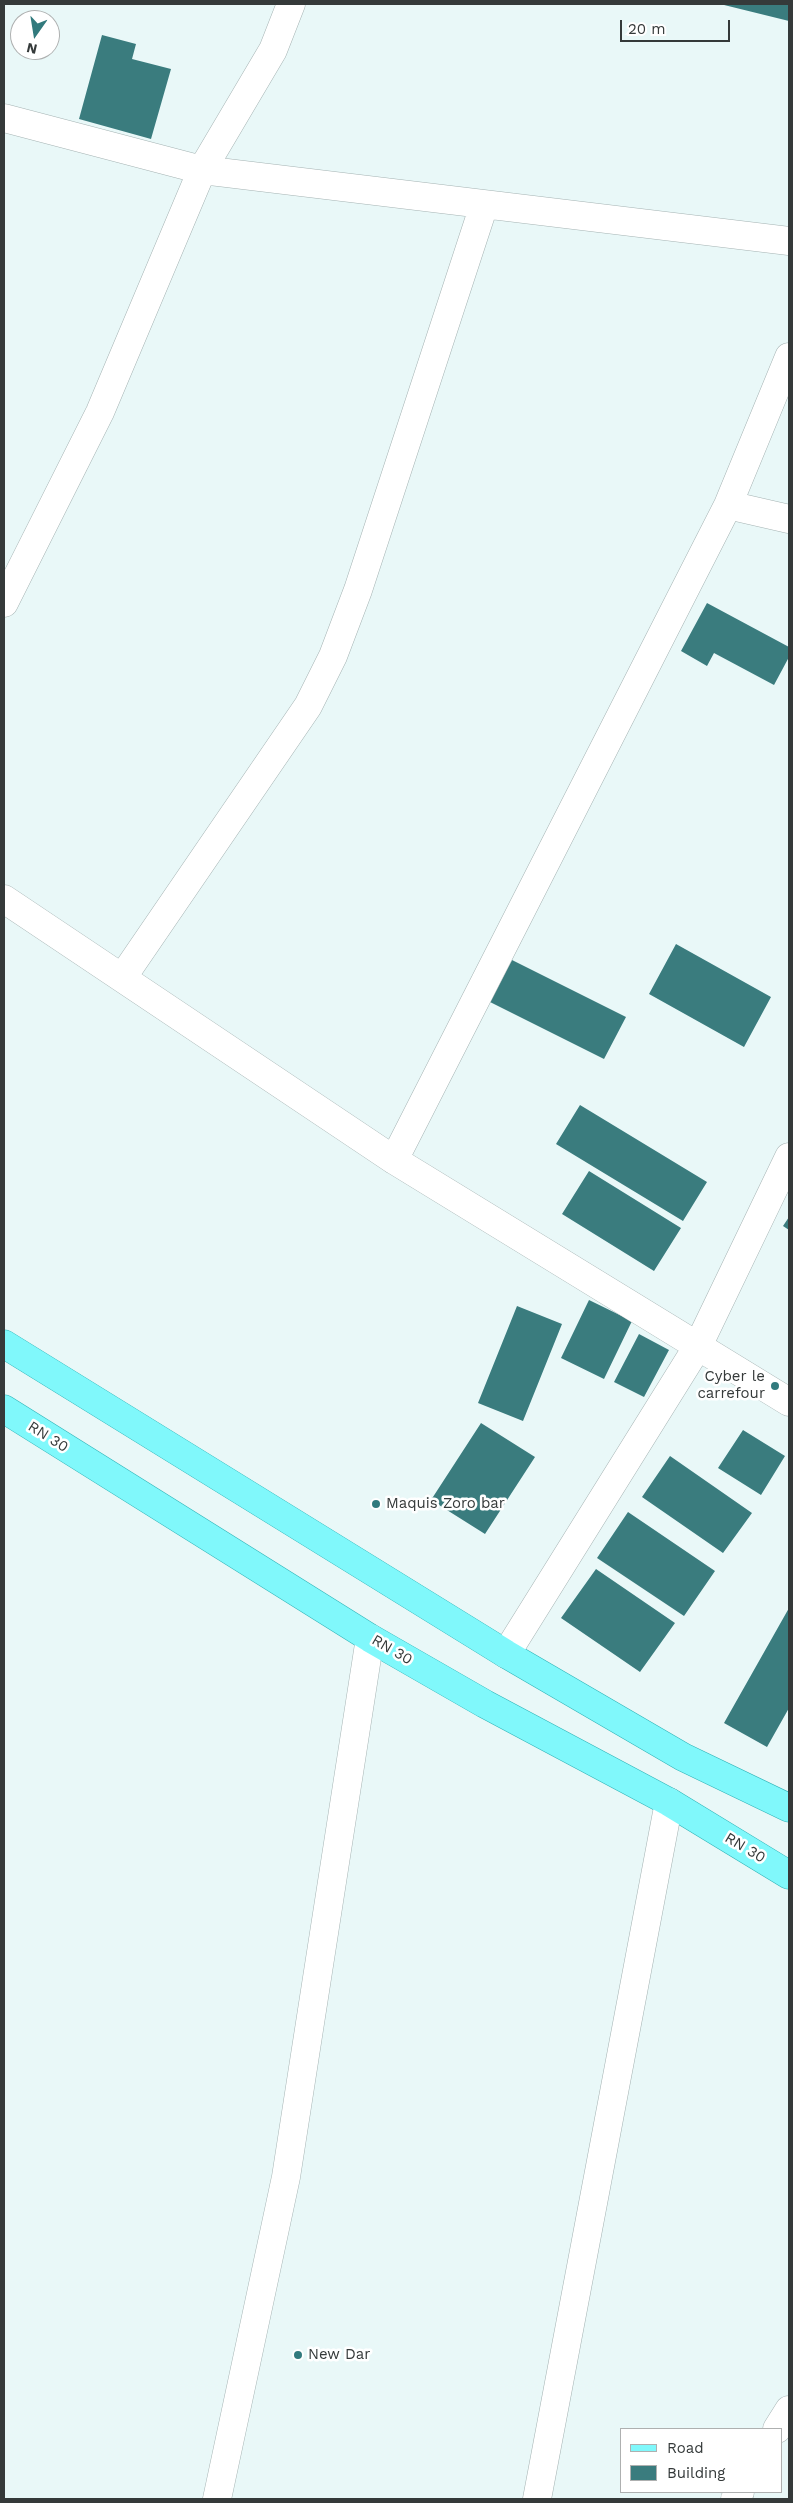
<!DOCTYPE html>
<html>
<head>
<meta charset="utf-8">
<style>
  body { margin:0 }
  #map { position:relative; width:793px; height:2503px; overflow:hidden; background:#e9f8f8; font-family:"Work Sans",sans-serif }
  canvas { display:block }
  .frame { position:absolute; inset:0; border:5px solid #353a3a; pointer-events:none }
  .legend { position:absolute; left:620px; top:2428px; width:162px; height:65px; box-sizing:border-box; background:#fff; border:1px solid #aeb0b0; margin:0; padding:6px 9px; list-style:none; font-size:15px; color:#353a3a }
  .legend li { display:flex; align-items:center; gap:10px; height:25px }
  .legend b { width:25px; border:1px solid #aeb0b0 }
  .north { position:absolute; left:10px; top:10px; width:50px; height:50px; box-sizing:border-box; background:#fff; border:1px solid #aeb0b0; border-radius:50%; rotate:193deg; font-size:14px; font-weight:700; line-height:20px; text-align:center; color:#353a3a }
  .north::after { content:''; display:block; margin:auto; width:18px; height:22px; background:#317a7d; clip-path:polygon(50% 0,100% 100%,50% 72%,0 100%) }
  .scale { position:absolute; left:620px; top:20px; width:110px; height:22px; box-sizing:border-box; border:2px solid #353a3a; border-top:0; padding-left:6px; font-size:15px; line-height:18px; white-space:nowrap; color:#353a3a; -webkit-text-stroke:4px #fff; paint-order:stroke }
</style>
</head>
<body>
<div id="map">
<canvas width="793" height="2503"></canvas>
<div class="frame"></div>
<ul class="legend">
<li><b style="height:6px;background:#80f8fb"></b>Road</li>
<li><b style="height:14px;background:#3a7c7e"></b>Building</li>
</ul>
<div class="north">N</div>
<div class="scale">20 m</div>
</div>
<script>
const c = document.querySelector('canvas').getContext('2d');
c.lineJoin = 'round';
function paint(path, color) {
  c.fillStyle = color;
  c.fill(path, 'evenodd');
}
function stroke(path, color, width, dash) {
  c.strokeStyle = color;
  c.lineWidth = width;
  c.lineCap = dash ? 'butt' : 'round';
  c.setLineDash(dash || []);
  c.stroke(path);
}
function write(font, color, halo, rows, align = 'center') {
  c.font = font + ' "Work Sans",sans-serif';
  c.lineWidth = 5;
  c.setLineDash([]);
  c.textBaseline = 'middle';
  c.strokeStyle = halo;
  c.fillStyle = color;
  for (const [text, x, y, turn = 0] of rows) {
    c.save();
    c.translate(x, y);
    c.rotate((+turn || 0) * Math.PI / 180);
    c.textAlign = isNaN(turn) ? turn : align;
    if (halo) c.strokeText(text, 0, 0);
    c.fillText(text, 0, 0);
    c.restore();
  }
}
paint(new Path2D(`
  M720,4h69v17z
  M102,35l34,9 -4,15 39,10 -20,70 -72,-20z
  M707,603l82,44v10l-15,28 -60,-32 -7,13 -26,-15z
  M676,944l95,53 -27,50 -95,-53z
  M512,960l114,57 -22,42 -114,-57z
  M580,1105l127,77 -24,39 -127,-77z
  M589,1171l92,57 -27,43 -92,-57z
  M789,1217v13l-6,-4z
  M589,1300l43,21 -28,58 -43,-21z
  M517,1306l45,18 -39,97 -45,-18z
  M639,1334l30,16 -25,47 -30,-15z
  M481,1423l54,34 -50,77 -54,-34z
  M743,1430l42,26 -24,39 -43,-27z
  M670,1456l82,57 -29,40 -81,-56z
  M628,1512l87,59 -31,45 -87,-58z
  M596,1569l79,54 -35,49 -79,-54z
  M789,1608v100l-22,39 -43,-24z`), '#3a7c7e');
const minor = new Path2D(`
  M4,118l198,52 587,71
  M728,505l61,14
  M4,603l96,-191 102,-242 71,-120 18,-46
  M4,899l390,261 395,242
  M122,978l186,-272 25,-50 25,-66 126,-385
  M394,1160l334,-655 61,-148
  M506,1654l192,-308 91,-189
  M217,2499l69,-322 84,-539
  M537,2499l132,-697`);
const tertiary = new Path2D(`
  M777,2429l12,-19
  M735,2499l5,-7`);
const primary = new Path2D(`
  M4,1344l502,310 177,103 106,51
  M4,1409l366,229 115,66 184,98 120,73`);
stroke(minor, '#a5b3b3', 29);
stroke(tertiary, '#a5b3b3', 29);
stroke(primary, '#2fb2b6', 29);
stroke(minor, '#fff', 28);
stroke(tertiary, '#fff', 28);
stroke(primary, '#80f8fb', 28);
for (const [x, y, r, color] of [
  [775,1386,5,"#317a7d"],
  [376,1504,5,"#317a7d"],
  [298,2355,5,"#317a7d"]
]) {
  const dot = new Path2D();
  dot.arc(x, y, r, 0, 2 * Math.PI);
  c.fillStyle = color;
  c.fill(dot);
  stroke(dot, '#fff', 2);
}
write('15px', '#353a3a', '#fff', [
  ["Cyber le",765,1377,"right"],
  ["carrefour",765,1394,"right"],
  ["Maquis Zoro bar",386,1504],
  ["New Dar",308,2355]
], 'left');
write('15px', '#353a3a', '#fff', [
  ["RN 30",48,1437,32],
  ["RN 30",392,1650,30],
  ["RN 30",745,1848,31]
]);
</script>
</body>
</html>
